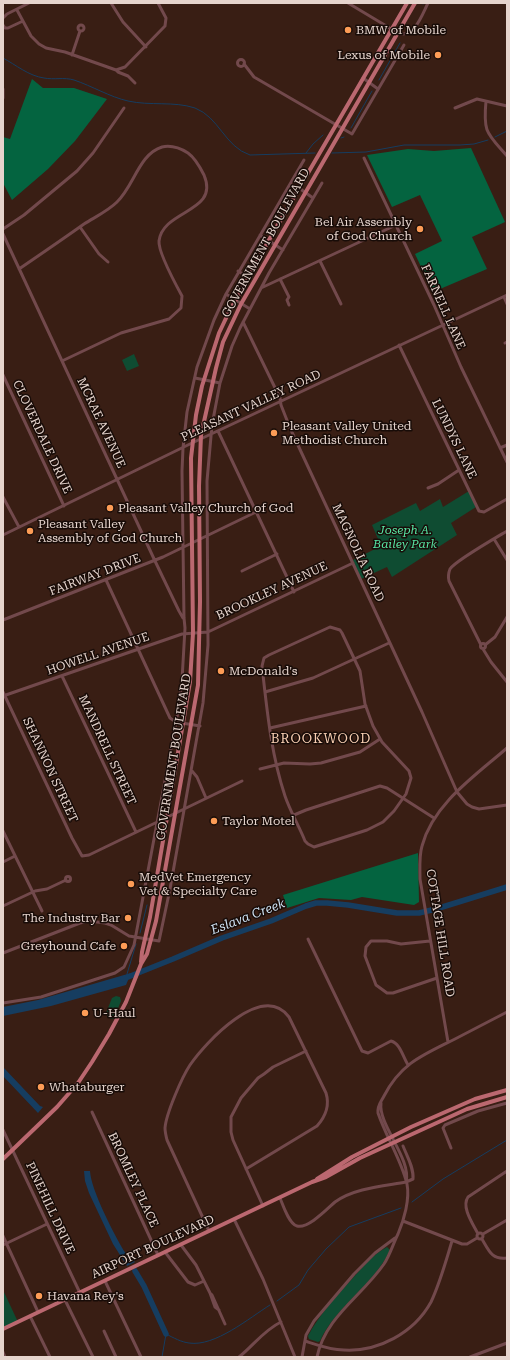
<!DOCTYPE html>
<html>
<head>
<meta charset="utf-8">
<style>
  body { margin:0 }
  #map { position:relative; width:510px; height:1360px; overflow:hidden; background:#391e14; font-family:"Roboto Serif",serif }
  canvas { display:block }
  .frame { position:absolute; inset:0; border:4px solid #e6d4cd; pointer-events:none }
</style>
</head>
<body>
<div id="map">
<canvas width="510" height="1360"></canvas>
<div class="frame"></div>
</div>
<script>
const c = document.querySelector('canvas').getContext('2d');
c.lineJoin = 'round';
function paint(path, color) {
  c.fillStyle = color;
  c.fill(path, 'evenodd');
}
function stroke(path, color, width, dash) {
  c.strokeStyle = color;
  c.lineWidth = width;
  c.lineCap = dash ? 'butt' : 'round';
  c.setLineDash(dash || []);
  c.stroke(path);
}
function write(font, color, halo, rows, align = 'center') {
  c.font = font + ' "Roboto Serif",serif';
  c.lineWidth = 3;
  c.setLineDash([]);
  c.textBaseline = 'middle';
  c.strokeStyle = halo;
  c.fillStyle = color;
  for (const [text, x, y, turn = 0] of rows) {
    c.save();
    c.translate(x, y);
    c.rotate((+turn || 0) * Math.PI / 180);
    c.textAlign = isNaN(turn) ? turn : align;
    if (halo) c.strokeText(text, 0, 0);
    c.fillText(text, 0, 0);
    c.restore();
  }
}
paint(new Path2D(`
  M134,354l5,12 -12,5 -5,-11z
  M469,491l7,16 -25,16 6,12 -65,42 -5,-10 -26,12 -8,-19 28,-14 -9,-21 44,-22 4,8 20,-12 3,8z
  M116,996l4,1 1,4 -7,17 -2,1 -4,-2 -2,-4 6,-15z
  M387,1247l3,3c-16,35 -54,56 -70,91l-2,1 -9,-3 -1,-3c11,-21 27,-38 43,-56 11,-12 21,-25 36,-33z
  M3,1290l15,32 -15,7z`), '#0f4c32');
paint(new Path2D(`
  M32,79l11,9h31l33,11 -32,42 -27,28 -36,31 -9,-17v-46l7,2z
  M471,148l34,74 -33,15 15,32 -54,23 -18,-38 27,-13 -22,-46 -28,12 -25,-52 41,-6 26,2z
  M418,853l1,49 -5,3 -52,-8 -11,3 -32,-2 -32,10 -4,-13z`), '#046440');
paint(new Path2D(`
  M131,973l-5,12 -75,21 -48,10v-9l35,-7z
  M3,1067l37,39 3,1 -5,6 -35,-37z
  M84,1171h6c1,19 24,63 34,80 3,4 7,7 11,11l-8,4 -14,-22 -24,-51 -4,-12z`), '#163d60');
stroke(new Path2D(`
  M423,4v-1
  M3,58c13,7 26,18 41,20 10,2 20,-1 30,2 18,6 36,17 54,21 22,5 46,0 67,7 24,9 30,39 55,47l65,-2
  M379,80l21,-37
  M351,128l21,-37
  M495,137l12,-6
  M341,138l3,-1
  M306,153l7,-9 10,-9
  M332,153l34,-1 38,-7h56l14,-1 14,-4
  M140,933l7,-28
  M127,974l9,-30
  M412,1202l31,-23 64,-39
  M277,1301l22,-16 9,-15 18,-21 23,-22 52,-19
  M162,1357l4,-23c8,4 15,8 23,9 26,4 60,-25 81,-38`), '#163d60', 1);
stroke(new Path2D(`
  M123,979l50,-20 49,-21 49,-17 35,-15 10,-3h11l21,2 49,8h22l17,-4 71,-22
  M135,1271l9,15 22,48`), '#163d60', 5.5);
stroke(new Path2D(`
  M111,3l12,19 23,25
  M348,3l50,30c16,6 24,-18 30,-30
  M17,10l14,26 8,8 7,4 19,4 51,18 2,2 10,4 7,7
  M3,18l4,-4 22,-11
  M78 28a3 3 0 1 1 6 0a3 3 0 1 1-6 0Z
  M3,25l2,3h3l15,-7
  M72,55l8,-24
  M237.5 63a3.5 3.5 0 1 1 7 0a3.5 3.5 0 1 1-7 0Z
  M244,64l10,13 98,57 52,-89
  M116,70l9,-3 40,-41 1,-8 -8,-15
  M363,78l15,11
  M3,89v9
  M486,101c-3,32 1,32 21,55
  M455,108l22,-9 30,7
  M364,158l70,147 27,62 46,95
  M299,188l14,10
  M80,227l19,27 9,8
  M3,229l21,-14 53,-44 16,-18 31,-45
  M3,234l152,327 24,50 4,7
  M260,235l23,15
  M320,261l21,43
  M19,269c22,-15 44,-30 65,-45 11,-7 24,-13 33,-22 17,-16 22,-48 45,-55 9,-2 18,1 26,6 7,5 12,14 16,22 16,38 -41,34 -45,66 -1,11 17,44 23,55l-1,12 -12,11 -48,14 -59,28
  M238,271l10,6
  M280,279l9,18 -2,3 2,5
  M261,288l135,-63
  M226,294l24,15
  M504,297l3,7
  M243,322l37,76 1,7 9,23 132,284 35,80 10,12 5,3 7,2 28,-4
  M505,343l2,-1
  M399,345l80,166 5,1 23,-13
  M3,375l61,131
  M195,378l25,5
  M218,431l76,161
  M500,448l7,-3
  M428,488l10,-4 21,-14
  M3,497l16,30
  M3,535l189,-92 315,-148
  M494,539l13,21
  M242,571l35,-17
  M106,580l64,138 6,4 24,4
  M3,620l160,-63 93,-45
  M330,627l10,3 2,3 18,38 5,33 8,22 9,16 27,29 2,7 -5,16 -12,17 -11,11 -16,8 -53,17 -6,-3 -3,-3c-6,-15 -15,-30 -20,-45 -14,-42 -18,-86 -23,-130l2,-8 5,-3z
  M480.5 646a2.5 2.5 0 1 1 5 0a2.5 2.5 0 1 1-5 0Z
  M481,645l-32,-64c-1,-4 -1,-7 1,-12 5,-8 47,-32 57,-38
  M485,645l10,-8 12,-20
  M483,649l8,13 16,20
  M62,676l74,156
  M3,692l69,146 10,18 7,-1 153,-74
  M265,692l48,-14 76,-35
  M3,696l179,-62 26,-2 145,-69
  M270,728l96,-22
  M260,769l24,-6 26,1 11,-1 39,-11 20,-13
  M192,771l5,6 9,21
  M294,815l12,-5 74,-24 7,2 47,30
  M3,831l39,80
  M3,862l12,-6
  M65.5 879a2.5 2.5 0 1 1 5 0a2.5 2.5 0 1 1-5 0Z
  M3,906l32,-15 12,-2 19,-9
  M308,939l54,112 6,2 23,-12c9,2 12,16 17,24
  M430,941l-29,3 -14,-3h-16l-5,6 -1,9 11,29 11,8h6l44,-15
  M3,953l77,-30 9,-2 16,2 6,2 18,11 30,5 11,-52 33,-186 5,-58 -1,-164 5,-56 8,-42 12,-37 8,-18 29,-55 53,-90
  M3,1003l38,-6 74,-24 9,-6 10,-22 43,-228 5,-37 3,-52 -1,-10 -2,-147 1,-23 4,-36 10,-45 17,-47 12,-26 78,-134
  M448,1042l-28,-163c0,-11 -1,-23 2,-33 11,-42 54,-71 85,-98
  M381,1103c-3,22 31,56 25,79
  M92,1112l66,143
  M3,1130l77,163
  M451,1148l-8,-20 2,-3 33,-14 29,-8
  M280,1198c3,7 9,26 17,28 11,3 30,-17 38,-24 19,-14 49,-16 71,-20l7,-3c1,-11 -6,-23 -10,-33
  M263,1206l-30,-66 -2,-8v-15l10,-19 17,-20 6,-4 9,-7 33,-16
  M234,1219l29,60 32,78
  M403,1221l59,23h5l10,-6
  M209,1231l-42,-91c-1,-4 -2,-8 -2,-12 1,-14 17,-51 25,-63 15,-22 72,-84 99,-48l37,76c4,13 0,23 -9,33l-71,43
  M477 1236a3 3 0 1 1 6 0a3 3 0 1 1-6 0Z
  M478,1234c-5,-10 -17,-27 -10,-37l39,-26
  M483,1234l24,-14
  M3,1236l35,76
  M482,1239c7,12 10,21 25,19
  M3,1245l44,-21
  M181,1245l15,20 14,28 2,2 13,29
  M165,1252l23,30 7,3 9,-4
  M105,1281l36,76
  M210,1293l5,14 4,3
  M65,1300l28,57
  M30,1316l20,41
  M104,1331l12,26
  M305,1341c12,4 25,9 39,9 34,2 70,-17 87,-48 9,-19 15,-41 21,-61
  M3,1352l2,5
  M239,1357c14,-11 25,-27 42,-35
  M302,1357l4,-22 8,-14 40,-47 21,-21 20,-15
  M317,1357c8,-40 45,-61 67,-93 6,-9 9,-20 14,-30 6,-14 12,-35 9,-50 -6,-25 -21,-47 -29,-71 -1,-7 3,-11 6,-17 17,-33 39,-41 71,-57 17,-9 35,-18 52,-27
  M470,1357l37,-14`), '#72494c', 3);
stroke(new Path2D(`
  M141,962l1,-10 8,-35 40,-235 3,-49 -2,-175 5,-43 6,-29 17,-53 9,-19 41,-74 138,-237
  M3,1159l54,-52 21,-24 14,-21 17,-28 17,-32 15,-38 6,-10 9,-33 42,-236 2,-83 -1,-116 2,-51 15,-67 7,-26 18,-38 174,-301
  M317,1179l35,-22 59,-30 64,-28 32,-9
  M3,1329l309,-147 14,-5 34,-19 107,-49 40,-12`), '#bb6870', 4);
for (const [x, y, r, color] of [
  [348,30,4,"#fd9c56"],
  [438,55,4,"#fd9c56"],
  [420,229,4,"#fd9c56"],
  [274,433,4,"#fd9c56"],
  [110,508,4,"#fd9c56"],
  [30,531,4,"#fd9c56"],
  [221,671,4,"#fd9c56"],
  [214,821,4,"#fd9c56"],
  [131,884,4,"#fd9c56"],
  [128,918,4,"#fd9c56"],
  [124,946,4,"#fd9c56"],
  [85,1013,4,"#fd9c56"],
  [41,1087,4,"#fd9c56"],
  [39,1296,4,"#fd9c56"]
]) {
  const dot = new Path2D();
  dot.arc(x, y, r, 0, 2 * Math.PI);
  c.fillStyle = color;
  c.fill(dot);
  stroke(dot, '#180c08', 1.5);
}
write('12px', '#e6d4cd', '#180c08', [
  ["BMW of Mobile",356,30],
  ["Lexus of Mobile",430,55,"right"],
  ["Bel Air Assembly",412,222,"right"],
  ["of God Church",412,236,"right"],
  ["Pleasant Valley United",282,426],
  ["Methodist Church",282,440],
  ["Pleasant Valley Church of God",118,508],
  ["Pleasant Valley",38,524],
  ["Assembly of God Church",38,538],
  ["McDonald's",229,671],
  ["Taylor Motel",222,821],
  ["MedVet Emergency",139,877],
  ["Vet & Specialty Care",139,891],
  ["The Industry Bar",120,918,"right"],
  ["Greyhound Cafe",116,946,"right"],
  ["U-Haul",93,1013],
  ["Whataburger",49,1087],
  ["Havana Rey's",47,1296]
], 'left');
write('12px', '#e6d4cd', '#180c08', [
  ["GOVERNMENT BOULEVARD",266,243,-61],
  ["FARNELL LANE",443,307,66],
  ["PLEASANT VALLEY ROAD",251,406,-25],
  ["MCRAE AVENUE",101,423,65],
  ["CLOVERDALE DRIVE",42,437,65],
  ["LUNDYS LANE",454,439,64],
  ["MAGNOLIA ROAD",358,553,65],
  ["FAIRWAY DRIVE",95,575,-21],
  ["BROOKLEY AVENUE",272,591,-25],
  ["HOWELL AVENUE",98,654,-19],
  ["MANDRELL STREET",107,750,65],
  ["GOVERNMENT BOULEVARD",174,757,-81],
  ["SHANNON STREET",50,770,65],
  ["COTTAGE HILL ROAD",440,933,81],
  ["BROMLEY PLACE",133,1180,65],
  ["PINEHILL DRIVE",50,1208,65],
  ["AIRPORT BOULEVARD",153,1247,-25]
]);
write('italic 12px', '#57e4a3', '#180c08', [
  ["Joseph A.",405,530],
  ["Bailey Park",405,544]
]);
c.letterSpacing = '1px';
write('13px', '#fad0b4', '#180c08', [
  ["BROOKWOOD",321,739]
]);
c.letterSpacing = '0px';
write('italic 13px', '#cddff0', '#180c08', [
  ["Eslava Creek",248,917,-21]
]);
</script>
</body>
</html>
